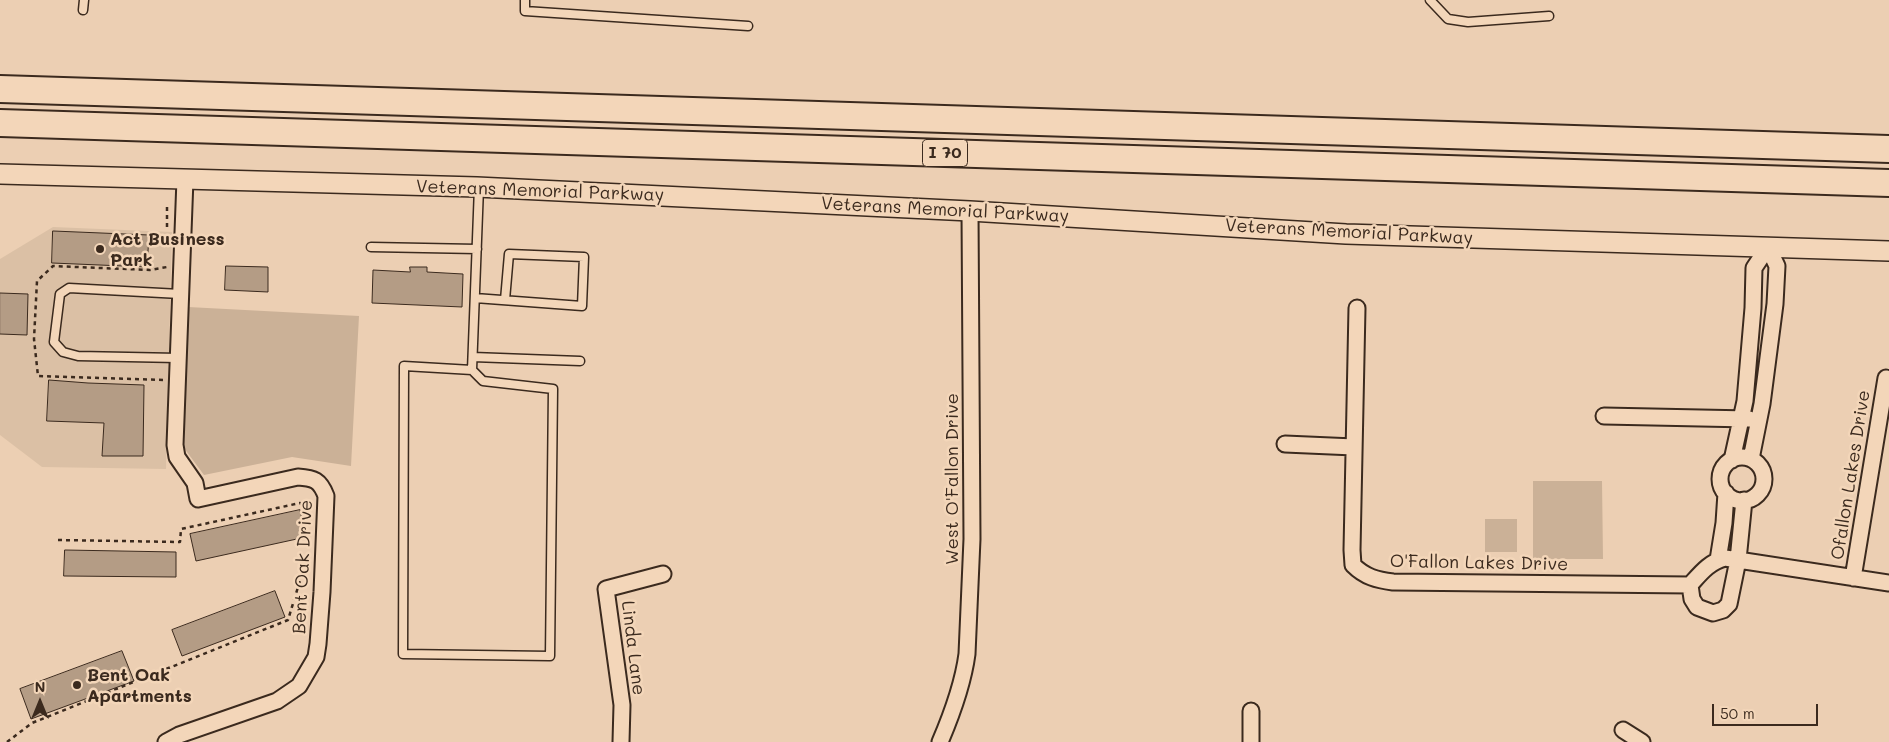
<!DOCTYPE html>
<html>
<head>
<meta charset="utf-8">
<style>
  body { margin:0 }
  #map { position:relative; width:1889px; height:742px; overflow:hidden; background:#eccfb3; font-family:Mali,sans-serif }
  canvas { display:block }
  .north { position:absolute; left:15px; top:677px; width:50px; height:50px; -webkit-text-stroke:4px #f3d6b9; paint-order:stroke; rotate:0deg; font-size:14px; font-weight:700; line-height:20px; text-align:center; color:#3b2a1e }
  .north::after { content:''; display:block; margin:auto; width:18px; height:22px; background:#3b2a1e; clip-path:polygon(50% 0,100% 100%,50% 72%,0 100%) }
  .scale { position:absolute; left:1712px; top:704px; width:106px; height:22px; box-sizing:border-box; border:2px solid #3b2a1e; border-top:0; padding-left:6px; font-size:15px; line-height:18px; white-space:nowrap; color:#3b2a1e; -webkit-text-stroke:4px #f3d6b9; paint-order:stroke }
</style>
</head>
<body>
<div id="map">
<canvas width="1889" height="742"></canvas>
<div class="north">N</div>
<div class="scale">50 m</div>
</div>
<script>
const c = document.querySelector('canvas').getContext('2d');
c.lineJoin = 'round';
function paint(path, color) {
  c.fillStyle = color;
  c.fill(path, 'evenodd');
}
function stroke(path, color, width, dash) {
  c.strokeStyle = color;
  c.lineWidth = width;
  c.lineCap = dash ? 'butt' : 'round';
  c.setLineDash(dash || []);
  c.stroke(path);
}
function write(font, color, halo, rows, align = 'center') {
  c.font = font + ' Mali,sans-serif';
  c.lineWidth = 5;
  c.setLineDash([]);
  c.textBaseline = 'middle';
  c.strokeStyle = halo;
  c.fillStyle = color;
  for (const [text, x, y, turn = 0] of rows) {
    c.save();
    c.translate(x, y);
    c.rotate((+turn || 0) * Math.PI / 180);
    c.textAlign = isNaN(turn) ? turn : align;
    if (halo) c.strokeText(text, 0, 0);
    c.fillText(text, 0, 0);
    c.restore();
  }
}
paint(new Path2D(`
  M53,227l119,5 -6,237 -124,-2 -42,-32v-176z`), '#dbc0a5');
paint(new Path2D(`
  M188,307l171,9 -8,150 -59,-9 -88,18 -20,-27z
  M1602,481l1,78h-70v-78z
  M1485,519h32v33h-32z`), '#cbb197');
const building = new Path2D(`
  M53,231l96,4 -2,32 -95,-4z
  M226,266l42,1v25l-43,-2z
  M410,267h17v5l36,2 -1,33 -90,-4 1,-33 37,2z
  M0,293l28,1 -1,41 -27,-1z
  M49,380l39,3 56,2 -1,71h-41l2,-33 -57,-2z
  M300,510l6,27 -110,24 -6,-27z
  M65,550l111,2v25l-112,-1z
  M275,591l10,26 -103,39 -10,-26z
  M122,651l12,30 -103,38 -11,-30z`);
paint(building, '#b49c85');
stroke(building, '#3b2a1e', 1);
const service = new Path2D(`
  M525,0v11l223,15
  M1430,0l18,19 20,3 81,-6
  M83,10l1,-10
  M371,247l106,2
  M475,298l107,8 2,-49 -75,-3 -4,46
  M473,357l107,4
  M178,358l-100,-2 -15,-4 -9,-10 6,-48 9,-6 111,6
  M472,370l11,11 70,8 -3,267 -147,-2 1,-288 68,4 7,-183`);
const minor = new Path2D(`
  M1357,308l-5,242 1,15c12,12 24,15 40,17l297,3c10,-11 19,-23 35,-27l164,25
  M1604,416l145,3
  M1285,444l69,3
  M1720 479a22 22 0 1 1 44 0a22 22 0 1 1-44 0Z
  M1751,459l11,-55 13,-100 2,-38 -9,-19
  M1732,460l13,-59 8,-93 1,-40 14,-21
  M1718,560l6,-37 2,-30
  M1853,578l33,-200
  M1690,585l2,14 5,8 16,6 10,-3 6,-6 9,-44 6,-60
  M1623,730l19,12
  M166,742l13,-7 98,-34 22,-15 17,-29 2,-13 4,-52 4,-96c-6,-16 -12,-18 -28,-19l-100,22 -3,-16 -18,-26 -2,-12 10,-266
  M621,742l1,-37 -16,-116 57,-15
  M940,742c12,-28 23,-58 27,-88l5,-115 -2,-328
  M1251,742v-31`);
const tertiary = new Path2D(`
  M0,174l477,13 493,24 376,23 543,17`);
const motorway = new Path2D(`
  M0,89l1889,60
  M0,123l1889,60`);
stroke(service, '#3b2a1e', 11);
stroke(minor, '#3b2a1e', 19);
stroke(tertiary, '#3b2a1e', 22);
stroke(motorway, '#3b2a1e', 30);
stroke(new Path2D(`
  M167,227v-21
  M163,380l-125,-4 -4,-37 3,-58 16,-15 97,4 17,-3
  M58,540l122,2 1,-13 119,-26 11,10
  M7,742l25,-19 256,-103 20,-66`), '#3b2a1e', 2.5, [4, 4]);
stroke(service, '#f3d6b9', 8);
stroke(minor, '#f3d6b9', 15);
stroke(tertiary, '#f3d6b9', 19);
stroke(motorway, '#f3d6b9', 26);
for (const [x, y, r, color] of [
  [100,249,5,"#3b2a1e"],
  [77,685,5,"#3b2a1e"]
]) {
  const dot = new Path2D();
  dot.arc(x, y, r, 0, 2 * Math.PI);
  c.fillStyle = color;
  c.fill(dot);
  stroke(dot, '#f3d6b9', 2);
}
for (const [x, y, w] of [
  [945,153,45]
]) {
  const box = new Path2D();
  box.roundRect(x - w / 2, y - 13.5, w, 27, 4);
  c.fillStyle = '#f3d6b9';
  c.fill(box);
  stroke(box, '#3b2a1e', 1);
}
write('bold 16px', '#3b2a1e', null, [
  ["I 70",945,153]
]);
write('18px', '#3b2a1e', '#f3d6b9', [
  ["Veterans Memorial Parkway",540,191,2],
  ["Veterans Memorial Parkway",945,210,3],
  ["Veterans Memorial Parkway",1349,232,3],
  ["Ofallon Lakes Drive",1851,475,-81],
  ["West O'Fallon Drive",952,479,-90],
  ["O'Fallon Lakes Drive",1479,563,1],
  ["Bent Oak Drive",303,567,-87],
  ["Linda Lane",633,648,83]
]);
write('bold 18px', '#3b2a1e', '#f3d6b9', [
  ["Act Business",110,239],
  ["Park",110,260],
  ["Bent Oak",87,675],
  ["Apartments",87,696]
], 'left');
</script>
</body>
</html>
